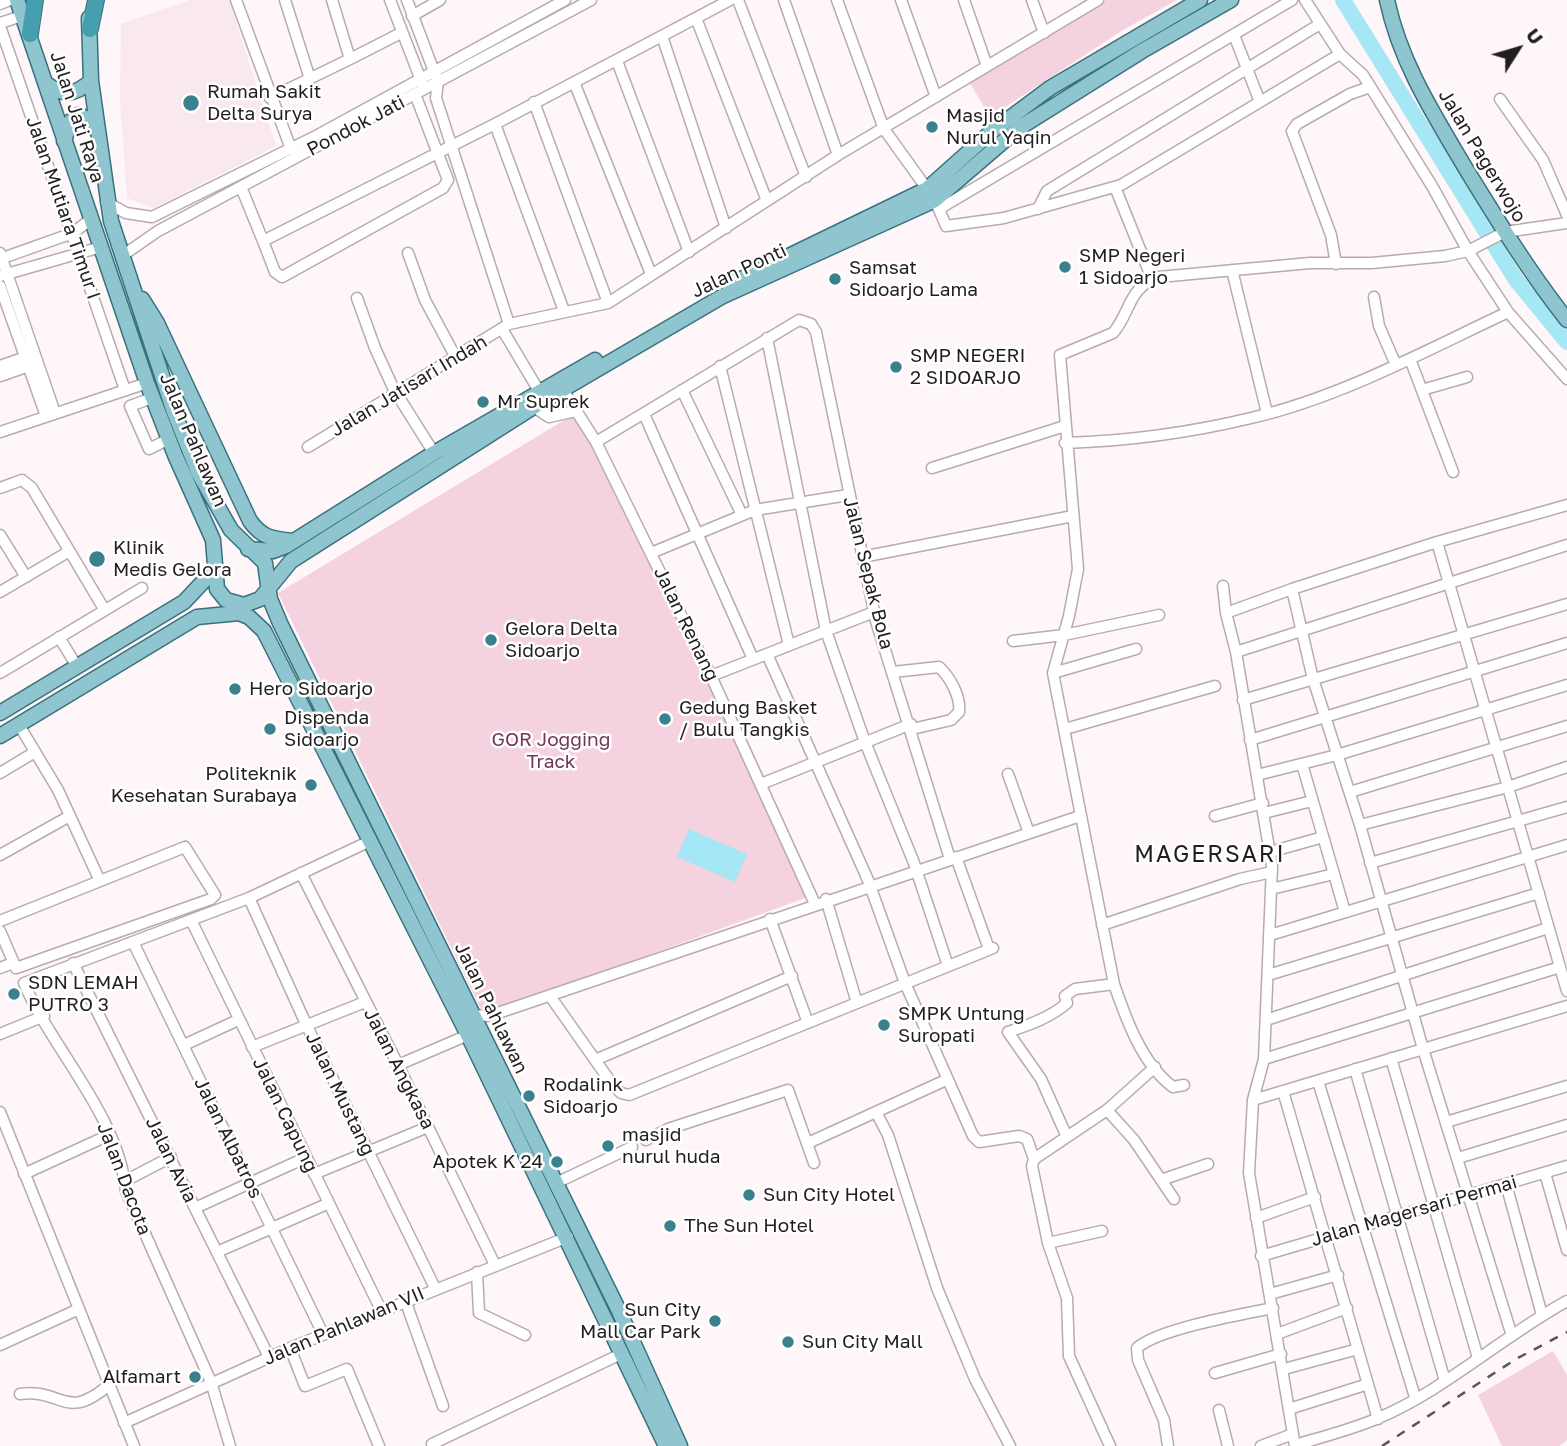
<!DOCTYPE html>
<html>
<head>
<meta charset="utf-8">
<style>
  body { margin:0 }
  #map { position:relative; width:1567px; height:1446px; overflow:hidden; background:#fef6f9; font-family:"Golos Text",sans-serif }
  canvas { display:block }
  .north { position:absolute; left:1483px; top:14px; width:70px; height:70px; -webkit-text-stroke:5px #fff; paint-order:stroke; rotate:53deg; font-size:19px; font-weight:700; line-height:28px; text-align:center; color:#221d1f }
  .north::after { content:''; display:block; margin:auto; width:24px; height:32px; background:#221d1f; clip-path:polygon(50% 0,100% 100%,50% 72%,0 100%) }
</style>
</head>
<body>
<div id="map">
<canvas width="1567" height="1446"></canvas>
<div class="north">U</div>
</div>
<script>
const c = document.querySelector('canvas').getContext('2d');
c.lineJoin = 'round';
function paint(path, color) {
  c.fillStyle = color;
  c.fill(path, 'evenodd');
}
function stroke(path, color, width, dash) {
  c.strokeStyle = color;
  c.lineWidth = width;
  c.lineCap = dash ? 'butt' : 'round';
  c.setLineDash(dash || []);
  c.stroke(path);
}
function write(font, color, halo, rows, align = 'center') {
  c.font = font + ' "Golos Text",sans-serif';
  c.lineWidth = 5;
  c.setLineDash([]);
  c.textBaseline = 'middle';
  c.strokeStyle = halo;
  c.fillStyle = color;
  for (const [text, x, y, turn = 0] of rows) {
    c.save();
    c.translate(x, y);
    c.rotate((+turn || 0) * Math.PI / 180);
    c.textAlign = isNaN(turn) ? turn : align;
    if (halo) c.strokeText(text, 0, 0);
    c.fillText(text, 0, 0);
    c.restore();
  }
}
paint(new Path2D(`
  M190,0h39l47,146 -122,62 -27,-10 -7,-97 1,-77z`), '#f9e8ef');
paint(new Path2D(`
  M1103,0h74l-54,30 -133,87 -20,-34z
  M576,413l135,263 97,221 -324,118 -206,-422z
  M1553,1351l14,24v65l-8,6h-57l-24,-51z`), '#f4d2e0');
paint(new Path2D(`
  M689,829l58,25 -12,28 -58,-25z`), '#a5e7f4');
stroke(new Path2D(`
  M1343,0l173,280 51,62`), '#a5e7f4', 16);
const minor = new Path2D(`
  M236,0l55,149
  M285,0l25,79
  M332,0l18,59 51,-26
  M390,0l32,83
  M407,0l31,82 -2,16 73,226
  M738,0l68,177
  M784,0l54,155
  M837,0l47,129 51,71 11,26 58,-8 117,-33 219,-131
  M901,0l35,97
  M964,0l23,66
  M1032,0l12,33
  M1305,0l35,54 23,21 69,111 36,65 40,61 59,67
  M0,4l10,-4
  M412,16l28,-16
  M696,18l71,183
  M0,23l22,-7
  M0,26l125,364
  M1234,35l26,67
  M662,36l64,192
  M617,61l72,191
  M574,82l77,192
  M270,98l80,-39
  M1500,99l43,61 24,55
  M534,102l74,201
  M495,124l69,187
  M241,187l22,54 232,-117 235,-124
  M1115,187l37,92
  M106,202l20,11 26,4 166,-82 247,-135
  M939,209l353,-209
  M1038,209l9,-18 273,-167
  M263,241l12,31 7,5 161,-89 5,-8 -33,-86
  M0,253l55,160
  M408,253l17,47 30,56
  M122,256l36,-25 433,-231
  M0,259l73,-26 18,-14
  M1336,264l-5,-29 -39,-104 5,-7 53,-30 20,-7
  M1232,270l35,143
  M0,276l101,-29
  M0,286l46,130
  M1374,297l5,29 17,39
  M357,298l18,50 20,44
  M502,329l37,62
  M767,338l59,293 39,111 49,121 34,103
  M1410,359l43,113
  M0,366l26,-9
  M720,366l69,279
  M0,376l29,-10
  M563,390l33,52 115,234 104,228
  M682,390l60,125
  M1422,390l45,-13
  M152,398l-22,8 19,43 20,-10
  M400,399l34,54
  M534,407l15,10 27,-6
  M644,414l109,245
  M0,432l147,-49
  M596,442l203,-122 12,4 5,8 60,289 74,238
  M1065,443c63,-2 124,-10 186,-25 90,-21 174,-67 257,-106
  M308,447l201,-123 99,-21 230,-148 260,-155
  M932,468l133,-42
  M0,488l22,-8 10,8 72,121
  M0,535l26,42
  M1437,542l130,449
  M651,553l104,-43 93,-15
  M862,557l211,-41
  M1223,586l3,27
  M1292,589l-66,24 10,39 36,214 -8,193 -11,41 -4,73 46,273
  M0,592l68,-40
  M59,637l17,28
  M1013,641l51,-6 95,-20
  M1236,652l331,-107
  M767,654l101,226 37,103 68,153 6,6 40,-6 8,3 7,20 -2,7 16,77 19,55 2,58 41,90
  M893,672l46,-5c11,10 22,30 20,45l-8,8 -39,9
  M0,673l142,-85
  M1053,673l83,-24
  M711,676l163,-64
  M1243,700l324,-96
  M19,725l39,65 41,89
  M1065,729l150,-43
  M1250,740l317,-97
  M1302,764l43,148
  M0,773l35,-21
  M1008,774l21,59
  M1257,775l80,-20 230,-70
  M761,784l150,-60
  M1350,792l217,-66
  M1264,813l48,-12
  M1215,816l48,-13
  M1360,825l148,-38 59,-20
  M1270,852l53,-15
  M0,855l68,-38
  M956,857l33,92
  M1370,863l197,-56
  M301,873l97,192 97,200
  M1271,889l63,-15
  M249,898l57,126 129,264
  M826,899l31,104
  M770,919l38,104
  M191,920l190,390
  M0,921l185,-74 30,48 -4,4 -195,69 -16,-37
  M1102,925l138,-46 32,-7
  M1270,935l297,-90
  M133,942l190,392
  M73,963l196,394
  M0,968l13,-5
  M1268,975l271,-82
  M550,996l62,88 9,9 8,2 364,-147
  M474,1015l15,1 591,-200
  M1266,1020l282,-92
  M0,1034l44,-18
  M184,1045l54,-25
  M252,1047l113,-45
  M1391,1058l87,300
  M1264,1059l296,-92
  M595,1060l197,-84
  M398,1065l70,-30
  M1355,1069l90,312
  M1318,1081l97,316
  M1184,1085l-11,2c-31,-23 -47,-68 -59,-103l-61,-311 16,-57 9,-47 -18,-214 53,-22c18,-21 15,-46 46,-56l151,-14h62l73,-7 23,-5 37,-19 62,-9
  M1283,1091l95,328
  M1253,1100l314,-94
  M1107,1110l27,30 40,59
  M0,1112l134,334
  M876,1112l12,23 49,153 38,91 35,67
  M1446,1122l121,-36
  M1067,1137l-26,-58 -33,-47c20,-7 42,-14 59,-29l-2,-7 10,-7 39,-5
  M646,1140l22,-11 120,-39 26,73
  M808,1143l138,-63
  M1458,1158l109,-33
  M1034,1159l73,-49 48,-43
  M1545,1173l22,77
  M24,1174l85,-39
  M314,1174l114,-47
  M1161,1180l47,-16
  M125,1181l46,-24
  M556,1183l76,-36
  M1506,1184l36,131
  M195,1208l110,-50
  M1256,1218l59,-21
  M1048,1243l54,-12
  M217,1252l110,-48
  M1261,1256l306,-90
  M477,1272l2,41 46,22
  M1270,1294l68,-19
  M405,1300l38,106
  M1277,1334l70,-26
  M1512,1336l-89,-287 -63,-224 -47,-146 -21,-90 145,-47 130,-37
  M0,1345l79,-36
  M290,1348l15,38 42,-17 32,77
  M1284,1369l74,-20
  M1215,1373l66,-19
  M20,1394c43,-6 45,29 90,-10
  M1289,1409l79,-25
  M1219,1410l9,36
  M124,1423l166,-75 278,-111
  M432,1444l191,-91
  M1295,1445c27,-8 55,-15 81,-26 66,-27 127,-83 191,-118
  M230,1446l-19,-64 -85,-191c-8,-77 -73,-140 -102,-208l225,-85 121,-57
  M1168,1446l-4,-26 -26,-60 -1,-12c21,-19 105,-34 136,-40
  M1261,1446l32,-12`);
const major = new Path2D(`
  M17,0l130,383 28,72 38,85 4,49 9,11 18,5 16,-6 31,-38 247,-157 185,-108 212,-96 84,-72 123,-77 89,-51
  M1387,0c13,62 47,115 79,169 32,52 63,103 101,151
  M89,18l2,63 20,140 63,191 24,60 33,58 34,33 5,36 10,24 339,688 61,135
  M45,83c18,13 29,13 46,-2
  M64,141l6,-19 8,-7 8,3 12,14
  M729,285l198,-96 64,-57 59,-44 150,-88
  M142,299l15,24 93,198c12,17 23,18 43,20
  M248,549l25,2 13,-5 148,-93 161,-93
  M0,713l184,-111 32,-34
  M0,736l197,-119 42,-4 10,4 15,14 204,404 198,411`);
const highway = new Path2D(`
  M90,29l6,-29
  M30,34l5,-34`);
stroke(minor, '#b7abb0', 13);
stroke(major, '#39727d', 17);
stroke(highway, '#39727d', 18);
stroke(minor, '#fff', 10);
stroke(major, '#8fc5cf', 14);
stroke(highway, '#459faf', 16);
stroke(new Path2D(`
  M1382,1446l134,-87 51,-27`), '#595456', 2.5, [9, 9]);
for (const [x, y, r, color] of [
  [191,103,9,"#3b808d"],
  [932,127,7,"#3b808d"],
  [1065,267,7,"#3b808d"],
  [835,279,7,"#3b808d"],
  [896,367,7,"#3b808d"],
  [483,402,7,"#3b808d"],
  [97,559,9,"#3b808d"],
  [491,640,7,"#3b808d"],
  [235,689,7,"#3b808d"],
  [665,719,7,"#3b808d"],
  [270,729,7,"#3b808d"],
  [311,785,7,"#3b808d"],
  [14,994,7,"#3b808d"],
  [884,1025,7,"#3b808d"],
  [529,1096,7,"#3b808d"],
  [608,1146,7,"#3b808d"],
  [557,1162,7,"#3b808d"],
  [749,1195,7,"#3b808d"],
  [670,1226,7,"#3b808d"],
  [715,1321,7,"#3b808d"],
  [788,1342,7,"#3b808d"],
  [195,1377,7,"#3b808d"]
]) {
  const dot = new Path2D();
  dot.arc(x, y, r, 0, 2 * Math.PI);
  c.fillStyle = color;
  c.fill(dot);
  stroke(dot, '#fff', 2.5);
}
write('19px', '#221d1f', '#fff', [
  ["Rumah Sakit",207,92],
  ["Delta Surya",207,114],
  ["Masjid",946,116],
  ["Nurul Yaqin",946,138],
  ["SMP Negeri",1079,256],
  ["1 Sidoarjo",1079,278],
  ["Samsat",849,268],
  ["Sidoarjo Lama",849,290],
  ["SMP NEGERI",910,356],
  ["2 SIDOARJO",910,378],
  ["Mr Suprek",497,402],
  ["Klinik",113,548],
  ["Medis Gelora",113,570],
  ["Gelora Delta",505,629],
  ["Sidoarjo",505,651],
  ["Hero Sidoarjo",249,689],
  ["Gedung Basket",679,708],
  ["/ Bulu Tangkis",679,730],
  ["Dispenda",284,718],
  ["Sidoarjo",284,740],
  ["Politeknik",297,774,"right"],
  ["Kesehatan Surabaya",297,796,"right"],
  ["SDN LEMAH",28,983],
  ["PUTRO 3",28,1005],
  ["SMPK Untung",898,1014],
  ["Suropati",898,1036],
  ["Rodalink",543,1085],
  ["Sidoarjo",543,1107],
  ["masjid",622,1135],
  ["nurul huda",622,1157],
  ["Apotek K 24",543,1162,"right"],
  ["Sun City Hotel",763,1195],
  ["The Sun Hotel",684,1226],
  ["Sun City",701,1310,"right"],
  ["Mall Car Park",701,1332,"right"],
  ["Sun City Mall",802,1342],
  ["Alfamart",181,1377,"right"]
], 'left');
write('19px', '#221d1f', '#fff', [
  ["Jalan Jati Raya",77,117,72],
  ["Pondok Jati",356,126,-28],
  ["Jalan Pagerwojo",1482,156,59],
  ["Jalan Mutiara Timur I",63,208,71],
  ["Jalan Ponti",739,271,-25],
  ["Jalan Jatisari Indah",409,386,-31],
  ["Jalan Pahlawan",193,440,67],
  ["Jalan Sepak Bola",868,573,76],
  ["Jalan Renang",686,624,64],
  ["Jalan Pahlawan",491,1008,64],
  ["Jalan Angkasa",399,1069,63],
  ["Jalan Mustang",340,1094,64],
  ["Jalan Capung",285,1115,64],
  ["Jalan Albatros",228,1138,64],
  ["Jalan Avia",171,1160,64],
  ["Jalan Dacota",124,1179,69],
  ["Jalan Magersari Permai",1414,1211,-16],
  ["Jalan Pahlawan VII",344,1326,-23]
]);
write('19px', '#753555', '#fff', [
  ["GOR Jogging",551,740],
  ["Track",551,762]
]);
c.letterSpacing = '2px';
write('23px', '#221d1f', '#fff', [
  ["MAGERSARI",1210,855]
]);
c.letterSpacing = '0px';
</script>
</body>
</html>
